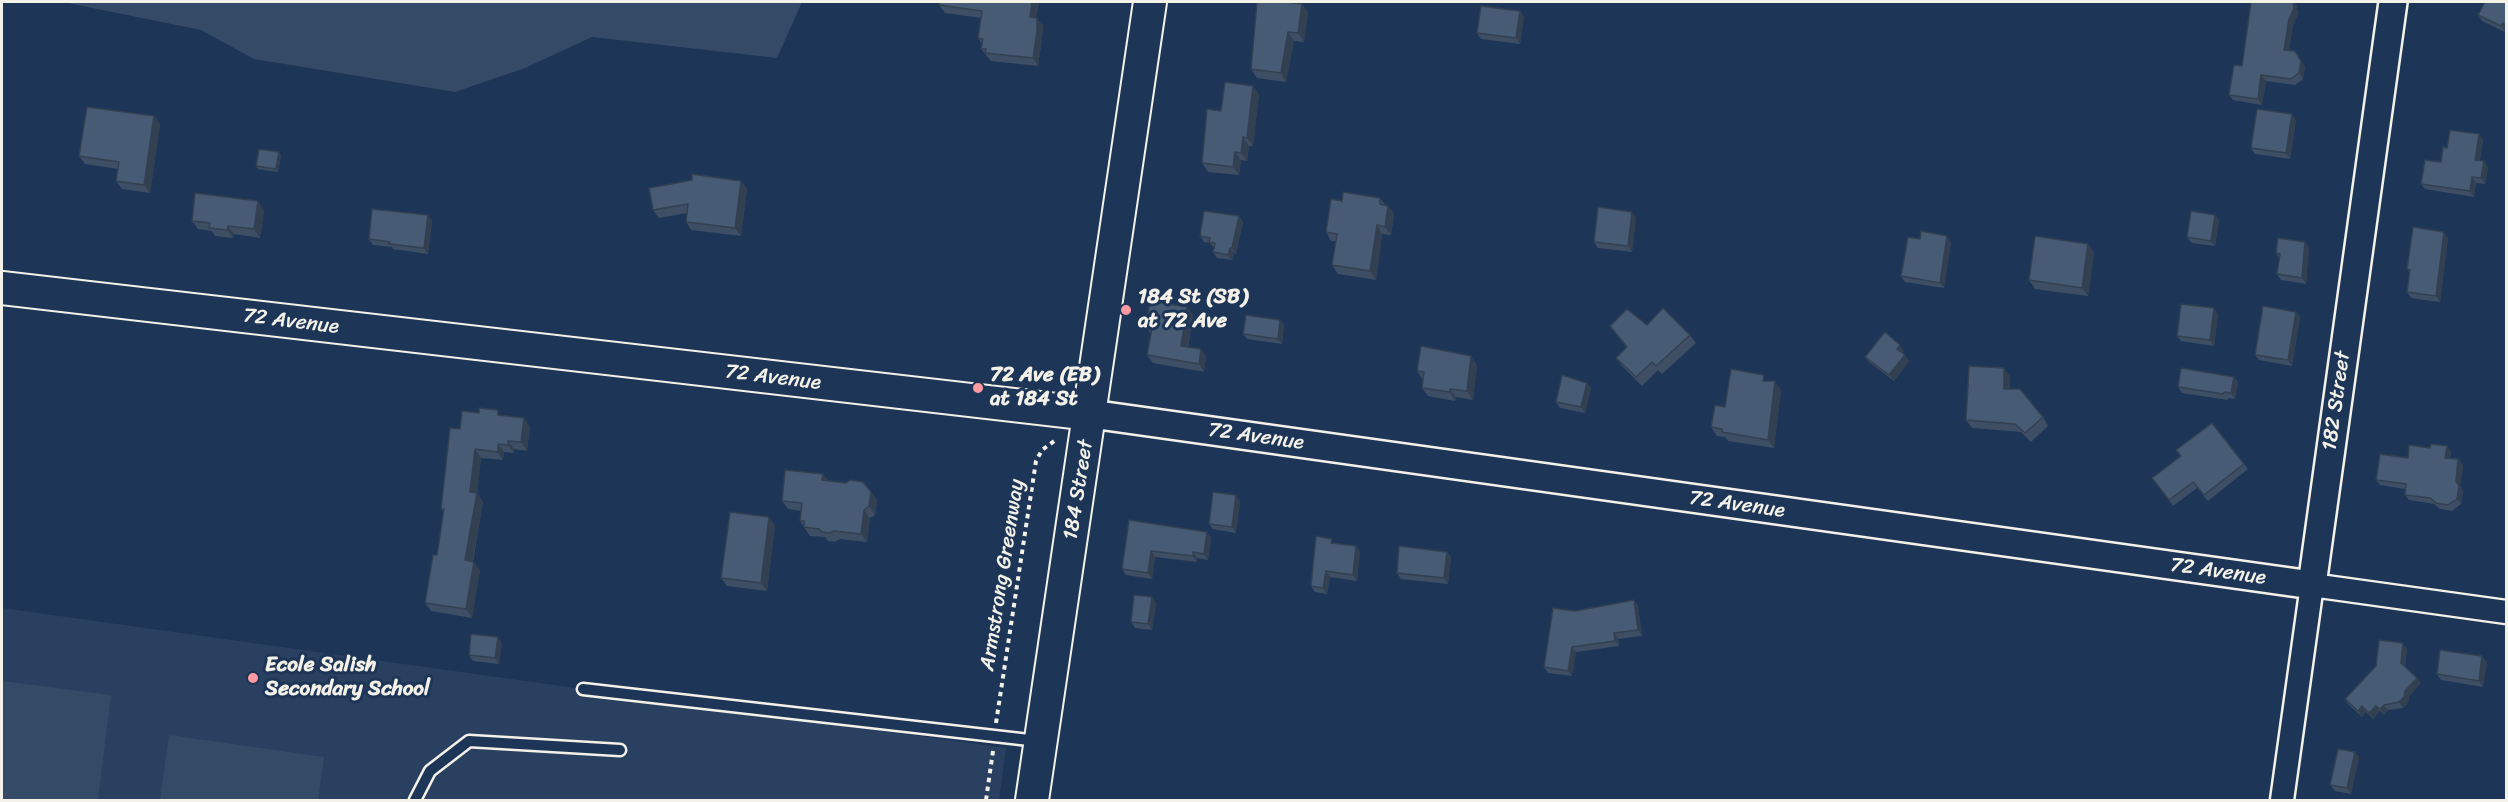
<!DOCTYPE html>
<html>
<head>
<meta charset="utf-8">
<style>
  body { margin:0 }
  #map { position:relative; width:2508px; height:802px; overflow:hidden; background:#1d3557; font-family:Sriracha,sans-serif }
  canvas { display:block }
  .frame { position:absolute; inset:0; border:3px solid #f4f1e8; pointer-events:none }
</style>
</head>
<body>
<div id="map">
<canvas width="2508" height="802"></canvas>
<div class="frame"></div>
</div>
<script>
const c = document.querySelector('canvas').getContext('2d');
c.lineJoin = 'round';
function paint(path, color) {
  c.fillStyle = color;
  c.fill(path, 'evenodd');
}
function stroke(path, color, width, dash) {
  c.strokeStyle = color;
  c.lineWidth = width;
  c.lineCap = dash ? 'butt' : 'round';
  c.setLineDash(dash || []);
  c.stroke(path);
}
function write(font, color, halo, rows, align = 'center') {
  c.font = font + ' Sriracha,sans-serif';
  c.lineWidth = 6;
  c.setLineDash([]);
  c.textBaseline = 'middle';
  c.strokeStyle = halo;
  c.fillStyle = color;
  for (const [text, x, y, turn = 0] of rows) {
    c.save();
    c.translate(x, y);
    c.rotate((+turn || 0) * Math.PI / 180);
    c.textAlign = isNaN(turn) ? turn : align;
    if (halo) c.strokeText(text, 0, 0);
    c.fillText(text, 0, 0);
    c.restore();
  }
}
paint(new Path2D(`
  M2,608l1004,140 -7,52h-997z`), '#2a4060');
paint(new Path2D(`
  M63,2h739l-25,56 -185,-21 -67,31 -70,24 -201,-33 -53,-29z
  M2,681l109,14 -13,105h-96z
  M169,735l155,22 -6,43h-158z`), '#354a67');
const service = new Path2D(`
  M583,689l455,52
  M415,800l15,-29 39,-30 151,9`);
const minor = new Path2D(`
  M2282,800l30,-215 194,27`);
const tertiary = new Path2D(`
  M1091,414l1221,171 81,-583`);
const secondary = new Path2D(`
  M2,288l1089,126
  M1032,800l118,-798`);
stroke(service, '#f4f1e8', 15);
stroke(minor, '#f4f1e8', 27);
stroke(tertiary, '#f4f1e8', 32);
stroke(secondary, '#f4f1e8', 36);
stroke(new Path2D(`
  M996,723l40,-262 6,-11 15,-11
  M986,800l7,-49`), '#f4f1e8', 4, [4.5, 4.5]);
stroke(service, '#1d3557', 10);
stroke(minor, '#1d3557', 22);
stroke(tertiary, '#1d3557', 27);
stroke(secondary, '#1d3557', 32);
paint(new Path2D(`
  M940,2h99l-3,16 7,8 -1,12 -4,28 -47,-5 -10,-12 1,-5 -4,-6 3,-20 -36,-5 -6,-8z
  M2506,2v27l-1,3 -23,-11 -4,-6z
  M2296,4l2,10 -5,11 -4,26h6l10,16 -2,12 -8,6 -29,-4 -4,24 -29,-5 -4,-5 13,-29z
  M1520,11l4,6 -4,27 -39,-5 -4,-6z
  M1308,12l-4,30 -10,-1 -8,41 -29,-4 -6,-9z
  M1259,94l-6,52h-4l-2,15 -6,-1 -2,15 -31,-3 -6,-9 19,-52z
  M154,116l6,8 -10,69 -28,-4 -6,-8 2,-12 -33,-5 -6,-8z
  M2296,120l-6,39 -35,-5 -4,-6z
  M2479,134l4,6 -3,20 8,7 -3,17 -9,-1 -2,14 -49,-8 -4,-5 20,-22 6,-14z
  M281,155l-3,17 -20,-3 -2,-3z
  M741,181l6,8 -6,47 -50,-6 -5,-8 1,-9 -28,5 -6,-8z
  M1380,198l5,7 3,1 6,8 -3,21 -9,-1 -6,46 -38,-6 -6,-9 4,-24h-5l-5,-9 16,-31z
  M264,210l-4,28 -26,-4 -1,4 -18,-2 -3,-5 -14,-2 -6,-8z
  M428,215l4,6 -4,33 -35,-5 -1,-2 -19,-2 -4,-6z
  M1239,216l4,6 -7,32 -2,-1 -2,7 -15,-2 -4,-6 1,-4 -4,-5 -6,-1 -4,-6z
  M1636,217l-4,35 -34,-4 -4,-6z
  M2219,220l-4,26 -23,-3 -5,-6z
  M2448,238l-8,64 -29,-4 -4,-6 3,-19 -3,-4z
  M1920,239l31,3 -7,46 -39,-6 -4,-6z
  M2088,244l6,8 -6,44 -53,-7 -6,-9z
  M2309,247l-3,37 -25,-4 -4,-6 2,-16 -3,-5z
  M1187,307l6,8 -5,32 18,9 -2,16 -51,-9 -6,-8 4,-21 -5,-7z
  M2296,312l4,5 -8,49 -33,-6 -4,-5z
  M2218,314l-4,32 -33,-5 -4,-5z
  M1280,320l4,5 -2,19 -35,-5 -4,-5z
  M1647,325l43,10 6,8 -34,31 -4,-4 -16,16 -20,-20 -6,-8 10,-11 -16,-21z
  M1904,351l-2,2 7,8 -15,20 -25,-19 -4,-5z
  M1477,365l-4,35 -17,-3 -1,4 -27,-5 -6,-8 1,-8 -6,-9z
  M2010,376v13l33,28 5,9 -17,16 -10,-10 -49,-4 -6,-8z
  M2234,377l4,5 -3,17 -7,-1v2l-46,-7 -4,-6z
  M1768,381l13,9 -7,58 -46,-7 -3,-4 -8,-1 -6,-9z
  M1591,388l-6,25 -25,-5 -4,-6z
  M501,415l29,11 -3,25 -13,-2v4l-10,-1 -1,8 -22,-2 -4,35 6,9 -10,60 7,8 -8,48 -41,-7 -6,-8 12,-48 7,-43 -3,-3 19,-80z
  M2447,446l4,6 -1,6 8,1 5,6 -3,21 3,6 -2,12 -9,7 -12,-2 -6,-5 -25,-4 -4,-5v-6l-25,-4 -4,-5 32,-22 22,-10z
  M2244,464l4,5 -40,32 -11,-13 -24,18 -21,-28z
  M823,474l5,7 43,11 6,9 -2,14 -5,3 -3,24 -27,-3 -5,3 -7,-1 -3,-4 -15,-1 -10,-15 1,-10 -13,-2 -6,-8z
  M1240,501l-4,32 -23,-4 -4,-5z
  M1129,520l78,12 4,6 -3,22 -11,-2v4l-42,-5 -3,22 -26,-4 -4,-6z
  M775,525l-8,66 -40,-5 -6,-8z
  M1336,544l20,2 4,6 -3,29 -27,-4 -3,17 -12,-2 -4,-6z
  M1447,552l4,5 -3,27 -47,-5 -4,-6z
  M1152,597l4,6 -4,27 -17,-2 -4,-6z
  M1634,600l4,6 4,30 -24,3 1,7 -43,6 -4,24 -24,-3 -4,-6 31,-56z
  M502,643l-3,21 -26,-3 -4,-6z
  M2407,649l-2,18 12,11 4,5 -12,13 -1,7 -5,5 -15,2 -4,5 -4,-4 -7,8 -7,-7 -4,5 -13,-12 -4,-6z
  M2487,662l-4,25 -42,-7 -4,-6z
  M2355,752l4,5 -8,37 -16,-3 -5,-6z`), '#3e4e64');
paint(new Path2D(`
  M1032,2h7l-4,23 -5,-8z
  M2293,2h1l2,2 2,10 -5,11 -5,31 -4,-6 5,-31z
  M1302,4l6,8 -4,30 -6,-9z
  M1520,11l4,6 -4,27 -4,-6z
  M1037,18l6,8 -1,12 -4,28 -5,-8z
  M2503,23l3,5 -1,4 -4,-6z
  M1288,32l6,9 -8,41 -5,-9z
  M2301,61l4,6 -2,12 -4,-6z
  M2261,75l5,6 -4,24 -4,-6z
  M1253,86l6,8 -6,52 -6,-8z
  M2292,114l4,6 -6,39 -4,-6z
  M154,116l6,8 -10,69 -6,-8z
  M2479,134l4,6 -4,25 -4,-5z
  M1243,137l6,9 -2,15 -6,-8z
  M279,152l2,3 -3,17 -2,-3z
  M1235,152l6,8 -2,15 -6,-8z
  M2484,161l4,6 -3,17 -4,-6z
  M2472,177l4,6 -2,14 -4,-6z
  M741,181l6,8 -6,47 -6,-8z
  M258,201l6,9 -4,28 -6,-9z
  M1388,206l6,8 -3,21 -6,-8z
  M1632,212l4,5 -4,35 -4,-6z
  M428,215l4,6 -4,33 -4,-6z
  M2215,215l4,5 -4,26 -4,-5z
  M1239,216l4,6 -7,32 -4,-6z
  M1377,225l5,9 -6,46 -6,-9z
  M228,226l6,8 -1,4 -6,-8z
  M2444,232l4,6 -8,64 -4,-6z
  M1947,236l4,6 -7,46 -4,-5z
  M2305,242l4,5 -3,37 -4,-6z
  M2088,244l6,8 -6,44 -6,-8z
  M1230,248l4,5 -2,7 -4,-5z
  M1187,307l6,8 -7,39 -5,-8z
  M2214,308l4,6 -4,32 -4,-6z
  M2296,312l4,5 -8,49 -4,-6z
  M1280,320l4,5 -2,19 -4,-5z
  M1900,345l4,6 -3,4 -4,-6z
  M1201,349l5,7 -2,16 -5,-8z
  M1905,355l4,6 -15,20 -5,-6z
  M1471,356l6,9 -4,35 -6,-9z
  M2004,368l6,8v21l-6,-8z
  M2234,377l4,5 -3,17 -4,-6z
  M1775,381l6,9 -7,58 -6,-8z
  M1587,383l4,5 -6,25 -4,-6z
  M1450,389l6,8 -1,4 -5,-9z
  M524,418l6,8 -3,25 -6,-9z
  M508,441l6,8v4l-6,-8z
  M498,444l6,8 -1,8 -5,-8z
  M2447,446l4,6 -2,11 -4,-5z
  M475,449l6,9 -4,38v-3l6,9 -12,67 -6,-9 5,-68z
  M2458,459l5,6 -3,21 -4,-5z
  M823,474l6,8 -7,-2z
  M2459,486l4,6 -2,12 -4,-5z
  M871,492l6,9 -2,14 -6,-9z
  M1236,495l4,6 -4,32 -4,-6z
  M864,510l6,8 -3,24 -6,-8z
  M769,517l6,8 -8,66 -6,-8z
  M1207,532l4,6 -3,22 -4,-6z
  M1356,546l4,6 -3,29 -4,-6z
  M1151,551l4,6 -3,22 -4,-6z
  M1193,552l4,6v4l-4,-6z
  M1447,552l4,5 -3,27 -4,-6z
  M474,562l6,8 -8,48 -6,-9z
  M1326,571l4,6 -3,17 -4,-6z
  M1152,597l4,6 -4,27 -4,-6z
  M1634,600l4,6 4,30 -4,-6z
  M1614,633l4,6 1,7 -4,-5z
  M498,637l4,6 -3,21 -4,-6z
  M2403,643l4,6 -2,19 -4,-5z
  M1572,647l4,5 -4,24 -4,-5z
  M2482,656l5,6 -4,25 -4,-6z
  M2417,678l4,5 -12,13 -1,7 -5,5 -4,-6 6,-11z
  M2384,705l4,5 -4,5 -4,-6z
  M2362,706l4,6 -4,5 -4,-6z
  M2376,706l4,5 -7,8 -4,-6z
  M2355,752l4,5 -8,37 -4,-6z`), '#324051');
const building = new Path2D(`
  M940,2h92l-2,15 7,1v13l-4,27 -48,-5 1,-4h-5l2,-10 -5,-1 4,-27 -43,-6z
  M1257,2h30l15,2 -4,29 -10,-1 -7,41 -30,-4z
  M2251,2h42l1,6 -5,11 -5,31 11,1 6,10 -2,12 -8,6 -30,-4 -3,24 -29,-4 5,-30 8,1z
  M2485,2h21v23l-3,-2 -2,3 -23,-11z
  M1481,6l39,5 -4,27 -39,-5z
  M1225,82l28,4 -6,52 -4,-1 -2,16 -6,-1 -2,15 -31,-4 5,-54 14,2z
  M87,107l67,9 -10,69 -28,-4 3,-19 -40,-6z
  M2257,109l35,5 -6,39 -35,-5z
  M2450,130l29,4 -4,26 9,1 -3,17 -9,-1 -2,14 -49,-7 4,-24 16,2 2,-15 4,1z
  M259,149l20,3 -3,17 -20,-3z
  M692,174l49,7 -6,47 -49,-6 2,-18 -35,6 -4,-22 43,-8z
  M1343,192l37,6v6l8,2 -3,21 -8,-2 -7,46 -38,-6 5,-31 -11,-2 5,-33 11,2z
  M195,193l63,8 -4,28 -26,-3 -1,4 -18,-2 1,-5 -18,-2z
  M1598,207l34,5 -4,34 -34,-4z
  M372,209l56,6 -4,33 -35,-4 1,-2 -21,-3z
  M1204,211l35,5 -7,32h-2l-2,7 -15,-3 2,-9 -6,-1 1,-4 -10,-2z
  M2191,211l24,4 -4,26 -24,-4z
  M2413,227l31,5 -8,64 -29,-4 3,-22 -3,-1z
  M1921,231l26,5 -7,47 -39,-7 7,-39 12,2z
  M2035,236l53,8 -6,44 -53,-8z
  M2278,238l27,4 -3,36 -25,-4 3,-20 -4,-1z
  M1150,301l37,6 -6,39 20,3 -2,15 -52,-9 5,-27 -6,-1z
  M2181,304l33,4 -4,32 -33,-4z
  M2263,306l33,6 -8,48 -33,-5z
  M1663,308l27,27 -34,31 -4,-4 -16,15 -20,-19 11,-11 -17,-21 17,-17 20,16z
  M1246,315l34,5 -2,19 -35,-5z
  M1885,332l15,13 -3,4 8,6 -16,20 -24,-18z
  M1421,346l50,10 -4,35 -17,-2v3l-28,-4 2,-16 -7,-1z
  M1969,366l35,2v21h16l23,28 -18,16 -10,-9 -49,-4z
  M2181,368l53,9 -3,16 -7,-1 -1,2 -45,-7z
  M1731,369l33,6 -1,6h12l-7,59 -46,-8v-3l-11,-2 4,-22 10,2z
  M1562,375l25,8 -6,24 -25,-5z
  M479,408l19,2v5l26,3 -3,24 -13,-1v4l-10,-1v8l-23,-3 -5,43 7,1 -12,67 9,2 -8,47 -41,-6 8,-48h4l7,-46h-3l9,-81 10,1 2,-18 17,2z
  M2212,423l32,41 -40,31 -11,-13 -24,18 -17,-22 29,-22 -5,-6z
  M2431,444l16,2 -2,12 13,1 -2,22 3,5 -2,13 -9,6 -12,-2 -6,-5 -25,-3 1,-11 -30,-4 4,-26 28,4 1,-13 21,3z
  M785,470l38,4 -1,6 24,3 4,-3 13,2 8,10 -2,14 -5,4 -3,24 -27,-3 -4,2 -8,-1 -3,-3 -15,-2v-6h-4l2,-18 -20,-2z
  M1213,492l23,3 -4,32 -23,-3z
  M730,512l39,5 -8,66 -40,-5z
  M1129,520l78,12 -3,22 -11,-2v4l-42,-5 -3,22 -26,-4z
  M1316,536l16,3 -1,4 25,3 -3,29 -27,-4 -3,17 -12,-2z
  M1399,546l48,6 -3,26 -47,-5z
  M1134,595l18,2 -4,27 -17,-2z
  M1634,600l4,30 -24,3 1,8 -43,6 -4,24 -24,-4 9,-59 22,3z
  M471,634l27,3 -3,21 -26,-3z
  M2379,640l24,3 -2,20 16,15 -12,13 -1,6 -5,5 -15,3 -4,4 -4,-3 -7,7 -7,-7 -4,5 -13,-12 31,-33z
  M2440,650l42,6 -3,25 -42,-7z
  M2338,749l17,3 -8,36 -17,-3z
  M534,798v3h-9z`);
paint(building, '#485b74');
stroke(building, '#324051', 1.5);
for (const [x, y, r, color] of [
  [1126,310,6,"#ff9aa2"],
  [978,388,6,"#ff9aa2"],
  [253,678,6,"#ff9aa2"]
]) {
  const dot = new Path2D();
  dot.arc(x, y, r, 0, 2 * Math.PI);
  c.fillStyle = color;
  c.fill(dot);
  stroke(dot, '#1d3557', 2);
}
write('bold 21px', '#f4f1e8', '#1d3557', [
  ["184 St (SB)",1138,298],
  ["at 72 Ave",1138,322],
  ["72 Ave (EB)",990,376],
  ["at 184 St",990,400],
  ["Ecole Salish",265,666],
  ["Secondary School",265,690]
], 'left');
write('21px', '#f4f1e8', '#1d3557', [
  ["72 Avenue",291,322,7],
  ["72 Avenue",773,378,7],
  ["182 Street",2337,401,-82],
  ["72 Avenue",1256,437,8],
  ["184 Street",1079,490,-81],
  ["72 Avenue",1737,505,8],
  ["72 Avenue",2218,572,8],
  ["Armstrong Greenway",1003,575,-81]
]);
</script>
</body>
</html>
